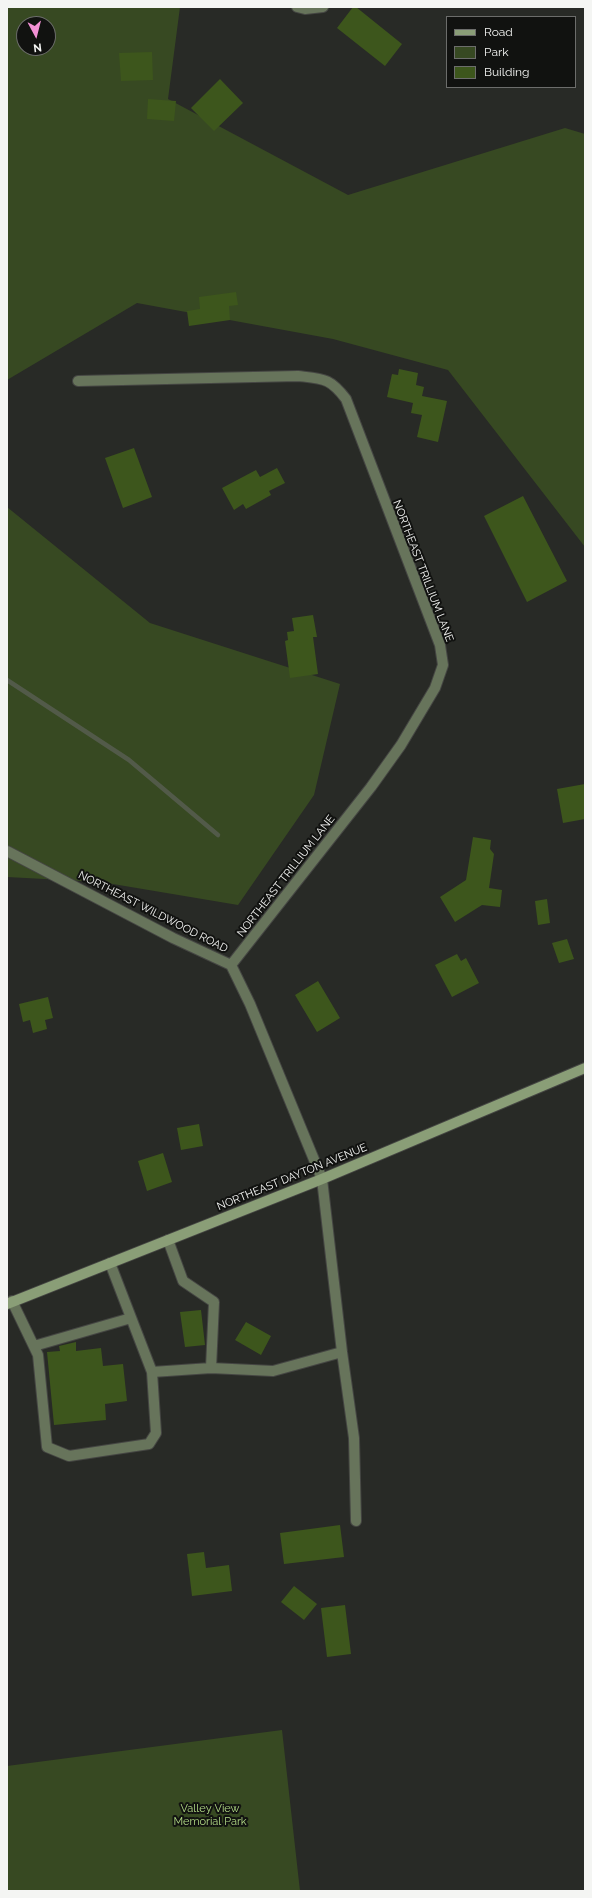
<!DOCTYPE html>
<html>
<head>
<meta charset="utf-8">
<style>
  body { margin:0 }
  #map { position:relative; width:592px; height:1898px; overflow:hidden; background:#282a26; font-family:Raleway,sans-serif }
  canvas { display:block }
  .frame { position:absolute; inset:0; border:8px solid #f4f5f3; pointer-events:none }
  .legend { position:absolute; left:446px; top:16px; width:130px; height:72px; box-sizing:border-box; background:#111210; border:1px solid #6c6d6b; margin:0; padding:5px 7px; list-style:none; font-size:12px; color:#f4f5f3 }
  .legend li { display:flex; align-items:center; gap:8px; height:20px }
  .legend b { width:20px; border:1px solid #6c6d6b }
  .north { position:absolute; left:16px; top:16px; width:40px; height:40px; box-sizing:border-box; background:#111210; border:1px solid #6c6d6b; border-radius:50%; rotate:173deg; font-size:11px; font-weight:700; line-height:16px; text-align:center; color:#f4f5f3 }
  .north::after { content:''; display:block; margin:auto; width:14px; height:18px; background:#f391d5; clip-path:polygon(50% 0,100% 100%,50% 72%,0 100%) }
</style>
</head>
<body>
<div id="map">
<canvas width="592" height="1898"></canvas>
<div class="frame"></div>
<ul class="legend">
<li><b style="height:5px;background:#8a9e77"></b>Road</li>
<li><b style="height:11px;background:#374922"></b>Park</li>
<li><b style="height:11px;background:#3d561c"></b>Building</li>
</ul>
<div class="north">N</div>
</div>
<script>
const c = document.querySelector('canvas').getContext('2d');
c.lineJoin = 'round';
function paint(path, color) {
  c.fillStyle = color;
  c.fill(path, 'evenodd');
}
function stroke(path, color, width, dash) {
  c.strokeStyle = color;
  c.lineWidth = width;
  c.lineCap = dash ? 'butt' : 'round';
  c.setLineDash(dash || []);
  c.stroke(path);
}
function write(font, color, halo, rows, align = 'center') {
  c.font = font + ' Raleway,sans-serif';
  c.lineWidth = 4;
  c.setLineDash([]);
  c.textBaseline = 'middle';
  c.strokeStyle = halo;
  c.fillStyle = color;
  for (const [text, x, y, turn = 0] of rows) {
    c.save();
    c.translate(x, y);
    c.rotate((+turn || 0) * Math.PI / 180);
    c.textAlign = isNaN(turn) ? turn : align;
    if (halo) c.strokeText(text, 0, 0);
    c.fillText(text, 0, 0);
    c.restore();
  }
}
paint(new Path2D(`
  M7,7h173l-12,92 180,96 217,-67 20,6v413l-137,-177 -115,-31 -196,-36 -130,77zM24,24h24v24h-24z
  M7,507l143,116 190,61 -26,111 -76,110 -137,-23 -94,-5z
  M282,1730l18,161h-293v-125z`), '#374922');
stroke(new Path2D(`
  M7,680l122,80 89,75`), '#525a49', 4.5);
paint(new Path2D(`
  M353,7h3l46,37 -17,22 -48,-38z
  M152,52l1,28 -32,1 -2,-28z
  M220,79l23,24 -29,28 -23,-23z
  M148,99l28,2 -2,20 -27,-2z
  M236,292l2,13 -9,1 1,14 -41,6 -2,-15 13,-2 -1,-12z
  M399,369l19,4 -2,12 8,2 -2,9 25,5 -9,41 -21,-5 5,-22 -11,-2 2,-10 -26,-6 5,-23 6,1z
  M134,448l18,49 -29,11 -18,-50z
  M277,468l8,15 -16,8 2,4 -25,14 -3,-5 -9,6 -12,-22 34,-18 4,7z
  M523,496l44,85 -40,21 -43,-86z
  M313,615l4,22h-4l5,37 -28,4 -5,-37 3,-1 -1,-8 7,-1 -2,-13z
  M585,784v35l-22,4 -6,-34z
  M473,837l18,3 -1,9 4,5 -5,34 13,2 -2,17 -18,-2 -27,17 -15,-25 26,-17z
  M547,899l3,24 -12,2 -3,-24z
  M567,939l7,20 -15,4 -7,-20z
  M457,954l4,7 5,-3 13,25 -27,14 -17,-32z
  M318,981l22,37 -23,14 -22,-37z
  M48,997l5,21 -8,2 2,9 -14,4 -3,-13 -7,2 -4,-18z
  M199,1124l4,22 -22,4 -4,-22z
  M163,1153l9,29 -25,9 -9,-30z
  M201,1310l4,35 -20,2 -5,-35z
  M246,1322l25,14 -10,19 -26,-15z
  M76,1342v9l25,-3 2,18 20,-2 4,37 -22,3 1,16 -52,5 -7,-73 13,-1 -1,-5z
  M340,1525l4,32 -60,7 -4,-31z
  M204,1552l2,16 23,-3 3,26 -40,5 -5,-42z
  M294,1586l23,18 -13,16 -23,-18z
  M345,1605l6,49 -24,3 -6,-49z`), '#3d561c');
const lane = new Path2D(`
  M297,7l8,2 18,-2
  M322,1179l20,173 12,86 2,83
  M110,1263l42,109 59,-4 3,-66 -31,-21 -15,-41
  M12,1301l26,54 9,92 22,9 80,-12 7,-11 -4,-61
  M34,1346l97,-28
  M211,1368l62,3 69,-19`);
const street = new Path2D(`
  M78,381l220,-5c26,3 32,2 48,23l94,246 3,20 -8,23 -34,57 -30,42 -140,178
  M7,851l166,87 58,27 19,39 72,175`);
const secondary = new Path2D(`
  M7,1304l315,-125 263,-111`);
stroke(lane, '#454643', 12);
stroke(street, '#454643', 12);
stroke(secondary, '#454643', 12);
stroke(lane, '#67745b', 10);
stroke(street, '#67745b', 10);
stroke(secondary, '#8a9e77', 10);
write('11px', '#f4f5f3', '#111210', [
  ["NORTHEAST TRILLIUM LANE",423,571,69],
  ["NORTHEAST TRILLIUM LANE",286,876,-52],
  ["NORTHEAST WILDWOOD ROAD",153,912,27],
  ["NORTHEAST DAYTON AVENUE",292,1177,-22]
]);
write('11px', '#b3db87', '#111210', [
  ["Valley View",210,1809],
  ["Memorial Park",210,1822]
]);
</script>
</body>
</html>
